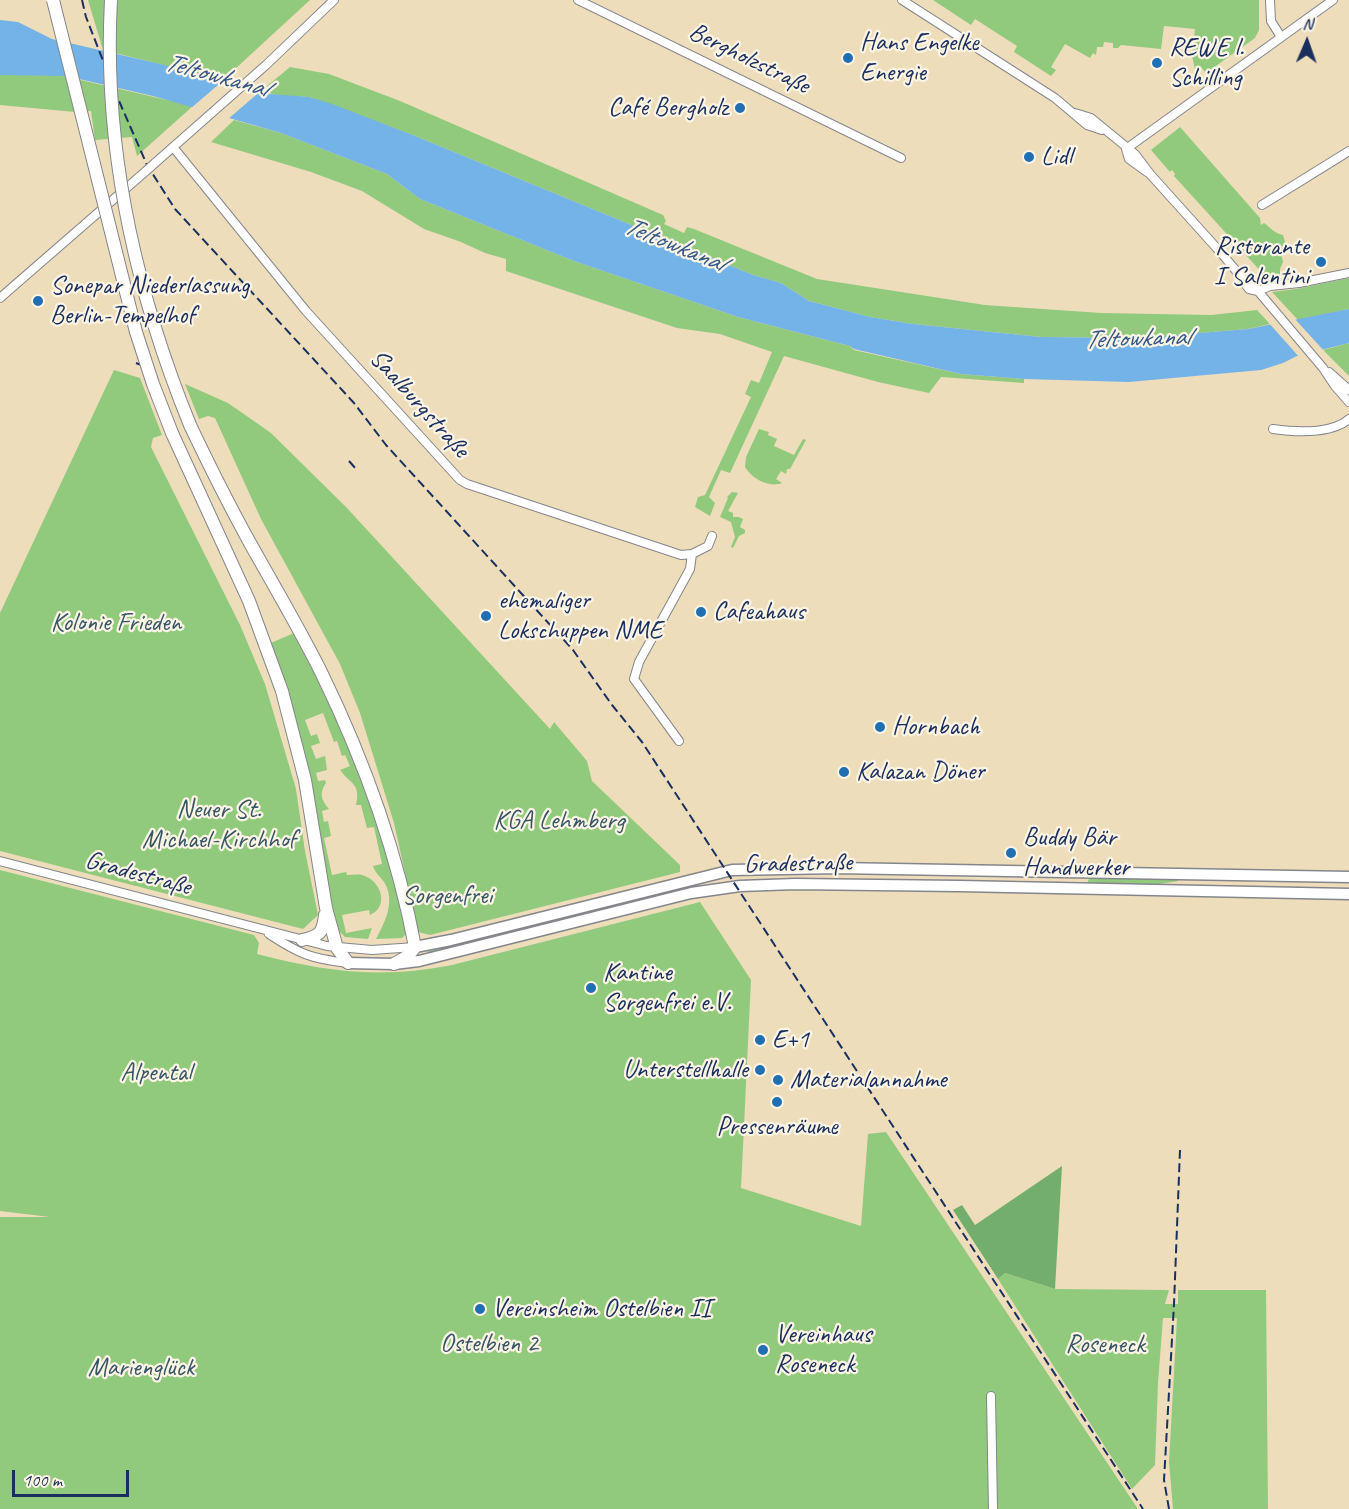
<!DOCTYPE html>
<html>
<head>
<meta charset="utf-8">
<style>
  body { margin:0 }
  #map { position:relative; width:1349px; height:1509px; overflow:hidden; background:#edb; font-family:Caveat,sans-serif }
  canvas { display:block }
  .north { position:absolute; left:1277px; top:12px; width:60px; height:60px; -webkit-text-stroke:4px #fcf5e5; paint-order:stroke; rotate:2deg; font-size:16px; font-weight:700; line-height:24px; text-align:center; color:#1b2f5e }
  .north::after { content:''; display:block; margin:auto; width:21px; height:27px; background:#1b2f5e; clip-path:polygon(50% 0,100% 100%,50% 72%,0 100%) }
  .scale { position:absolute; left:12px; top:1470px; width:117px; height:27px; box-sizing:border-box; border:3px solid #1b2f5e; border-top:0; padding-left:8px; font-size:18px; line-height:21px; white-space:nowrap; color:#1b2f5e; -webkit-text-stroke:4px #fcf5e5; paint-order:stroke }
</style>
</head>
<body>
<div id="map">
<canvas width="1349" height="1509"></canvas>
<div class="north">N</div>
<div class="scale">100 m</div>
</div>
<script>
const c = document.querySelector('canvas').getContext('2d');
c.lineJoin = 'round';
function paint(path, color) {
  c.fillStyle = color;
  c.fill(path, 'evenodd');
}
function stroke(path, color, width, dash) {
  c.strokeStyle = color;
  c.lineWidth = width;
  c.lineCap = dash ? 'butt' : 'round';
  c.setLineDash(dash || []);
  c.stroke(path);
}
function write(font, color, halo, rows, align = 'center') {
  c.font = font + ' Caveat,sans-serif';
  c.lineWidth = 4.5;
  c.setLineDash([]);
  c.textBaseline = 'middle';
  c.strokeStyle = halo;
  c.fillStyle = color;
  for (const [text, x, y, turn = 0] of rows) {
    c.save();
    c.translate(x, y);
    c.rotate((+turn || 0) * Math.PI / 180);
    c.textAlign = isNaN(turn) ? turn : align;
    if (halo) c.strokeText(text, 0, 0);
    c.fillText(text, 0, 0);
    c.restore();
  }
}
paint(new Path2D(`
  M88,0h222l-87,80 -120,-30z
  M933,0h326v30l-4,8 -49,35 -6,-7 -5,3 -3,-13 3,-27 -31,-3 -3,23 -40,-4 -3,3h-5v-5l-9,-1 -1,5h-6l-1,8 -3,-2 -3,5 -25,-14 -14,23 5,3 -5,6 -37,-24 3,-6 -42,-27 -4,6z
  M290,67l39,7 71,27 263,114 3,6 -2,3 20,9 3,-6 7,2 123,50 168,26 116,8 110,2 46,-5 13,14 -22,5 -109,9 -98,-1 -128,-13 -43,-7 -61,-16 -28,-18 -28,-8 -338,-139 -106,-39 -29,-1 -19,-5z
  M0,75h59l134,31 -56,50 -5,-19 -37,3 -4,-29 -16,1 -75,-7z
  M234,120l47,13 106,41 33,25 154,62 164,56 112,29 4,4 107,24 63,5v4l-83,-6 -12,16 -51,-11 -94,-26 -54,117 -9,-3 -12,27 6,6 -5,13 -15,-9 3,-10 7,-2 46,-98 -6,-3 6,-14 8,3 13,-31 -52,-18 -43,-6 -171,-57v-12l-21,-6 -24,-11 -37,-13 -62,-38 -51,-19 -100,-30z
  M1180,127l80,91 1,7 3,-2c6,4 11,11 19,12l3,10 -5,9 2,8 -3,7v6l-15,1 -91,-100 1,-2 -3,-4 -2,2 -19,-22z
  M1349,278v31l-51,11 -26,-28 24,-3z
  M1349,343v33l-26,-26z
  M114,370l26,8 22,57 -9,3 -2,9 89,178 25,59 31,105 9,62 13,64 -15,14 -303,-78v-238z
  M185,384l43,19 43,30 76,75 203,221 4,-7 33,39 5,20 88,84v7l-250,63 -12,-3 -24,-109 -34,-110 -20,-49 -79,-145 -46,-101 -7,-2 -9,3z
  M759,429l10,3 -1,3 9,4 -3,7 20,9 9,-16 3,1 -16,29h-3l-1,5 -5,-3 -5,8 6,4c-13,5 -30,-4 -37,-16l1,-10z
  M732,492l6,1 -10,18 5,2v4h6l4,2 -3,8 5,3v3l-6,3 -6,12 -2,-1 4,-10 -4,-15 -11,-5 8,-19 -1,-1z
  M294,633c39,71 71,146 95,224 7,25 12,51 18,76l-5,5 -26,1c9,-17 20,-38 8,-57 -4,-6 -9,-9 -11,-16l9,-2 -8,-37 -7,1 -6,-23h-5c5,-22 -5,-20 -16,-35l10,-4 -5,-11 -3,1 -5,-15 -3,1 -11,-29 -18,7 6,16 6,-2 3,9 -9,3 5,13 9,-3 2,14 -11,3 2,8 7,-1 1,3c-7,10 -5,17 3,26l-7,2 2,11 4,-1 3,15 -7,2 8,37 14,-3 1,3c5,0 10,-1 15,0 19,5 28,31 8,40l-1,-5 -27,5 4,18 26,-5 -4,11 -23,-2 -9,-9 -29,-165 -14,-54 -22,-66z
  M0,870l254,65 5,8 -2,11c69,18 124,25 195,11l248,-63 51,78 -10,208 120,38 7,-92 18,-2 252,377h-1138v-292h50l-50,-6z
  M1090,877l87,2 1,2 -24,4 -67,-2z
  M685,885l5,1v2l-261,66 -1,-3 36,-8z
  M1005,1273l50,16 114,1 -4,14h13v-14h88l2,219h-95l-4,-47 8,-144h-14l-5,65 -3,82 -23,24 -134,-210z`), '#91ca7d');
paint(new Path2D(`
  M1062,1166l-7,123 -50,-16 -7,6 -45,-69 9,-5 13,20z`), '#74ae6c');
paint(new Path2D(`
  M0,20l18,2 34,17 121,28 97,27 39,3 23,7 83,32 338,139 28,8 28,18 61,16 43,7 128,13 98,1 109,-9 101,-20v34l-52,13 -14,7 -22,7 -132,12 -105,-3 -63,-5 -107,-25 -4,-3 -112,-29 -164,-56 -154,-62 -33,-25 -106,-41 -128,-37 -87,-20 -66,-1z`), '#73b3e7');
paint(new Path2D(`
  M226,78l37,11 -36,31 -37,-11z
  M1294,318l31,34 -25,6 -32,-36z`), '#edb');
const minor = new Path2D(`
  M578,0l323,158
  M902,0l153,98 32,27 15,5
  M1270,0l1,21 10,16
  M1075,113l16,5 44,36 15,20 72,80 21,25 3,6 3,4 9,2
  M173,147l133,164 154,169 7,4 214,71 11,-1 16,-8 4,-10
  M1126,149l207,-149
  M1126,149l3,10 18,13
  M155,163l111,-98 68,-65
  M1262,205l87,-54
  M1243,279c9,2 11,4 15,12l65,77 12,18 14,16
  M1258,291l12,-5 29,-3 50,-10
  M0,298l146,-127
  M1329,372l20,18
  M1273,429c22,3 57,6 76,-10
  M679,741l-45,-62 5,-17 51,-93 2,-15
  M0,861l327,85 45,4 43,-3
  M269,934c30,20 43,25 79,29
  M991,1396l2,113`);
const major = new Path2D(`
  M415,947l36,-7 281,-70 105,-2 512,9
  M348,963l46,1 25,-3 272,-68 49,-7 55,-2 164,2 390,8`);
const highway = new Path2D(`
  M190,425c19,40 39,80 60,118 24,43 49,85 71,129 43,88 76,179 94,275l-7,9 -14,8
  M172,433l77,168 33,90 23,89 21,128 11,40 11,15
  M302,940c17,-4 21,-6 23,-25`);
stroke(minor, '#84868c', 10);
stroke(major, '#84868c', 13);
stroke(highway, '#84868c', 14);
stroke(minor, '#fff', 8);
stroke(major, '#fff', 10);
stroke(highway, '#fff', 12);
stroke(new Path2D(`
  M82,0l4,17 30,77 31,71 28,44 179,194 32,42 187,205 39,55 30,37 501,767
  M136,363l5,2
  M349,461l7,8
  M1169,1509l-5,-29 10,-176 6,-154`), '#1b2f5e', 2, [9, 4.5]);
const minorBridge = new Path2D(`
  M146,171l9,-8`);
const highwayBridge = new Path2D(`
  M53,0l83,332 17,52 19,49
  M111,0c-8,146 24,290 79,425`);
stroke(minorBridge, '#84868c', 10, []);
stroke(highwayBridge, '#84868c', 14, []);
stroke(minorBridge, '#fff', 8);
stroke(highwayBridge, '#fff', 12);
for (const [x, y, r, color] of [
  [848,58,6,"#1f6fb2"],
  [1157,63,6,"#1f6fb2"],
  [740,108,6,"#1f6fb2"],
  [1029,157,6,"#1f6fb2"],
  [1321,262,6,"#1f6fb2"],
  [38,301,6,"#1f6fb2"],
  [701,612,6,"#1f6fb2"],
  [486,616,6,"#1f6fb2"],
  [880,727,6,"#1f6fb2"],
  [844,772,6,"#1f6fb2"],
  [1011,853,6,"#1f6fb2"],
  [591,988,6,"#1f6fb2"],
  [760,1040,6,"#1f6fb2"],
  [760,1070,6,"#1f6fb2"],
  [778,1080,6,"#1f6fb2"],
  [777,1102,6,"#1f6fb2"],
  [480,1309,6,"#1f6fb2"],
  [763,1350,6,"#1f6fb2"]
]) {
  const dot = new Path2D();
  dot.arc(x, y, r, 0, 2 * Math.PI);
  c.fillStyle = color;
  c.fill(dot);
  stroke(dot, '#fcf5e5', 2);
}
write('26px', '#1b2f5e', '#fcf5e5', [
  ["Hans Engelke",860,43],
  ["Energie",860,73],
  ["REWE l.",1169,48],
  ["Schilling",1169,78],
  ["Café Bergholz",728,108,"right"],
  ["Lidl",1041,157],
  ["Ristorante",1309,247,"right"],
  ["I Salentini",1309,277,"right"],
  ["Sonepar Niederlassung",50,286],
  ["Berlin-Tempelhof",50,316],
  ["ehemaliger",498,601],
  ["Lokschuppen NME",498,631],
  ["Cafeahaus",713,612],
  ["Hornbach",892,727],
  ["Kalazan Döner",856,772],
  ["Buddy Bär",1023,838],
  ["Handwerker",1023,868],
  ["Kantine",603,973],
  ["Sorgenfrei e.V.",603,1003],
  ["E+1",772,1040],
  ["Unterstellhalle",748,1070,"right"],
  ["Materialannahme",790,1080],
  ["Pressenräume",777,1127,"center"],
  ["Vereinsheim Ostelbien II",492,1309],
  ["Vereinhaus",775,1335],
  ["Roseneck",775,1365]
], 'left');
write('26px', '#1b2f5e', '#fcf5e5', [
  ["Bergholzstraße",749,59,26],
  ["Saalburgstraße",419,404,48],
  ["Gradestraße",798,864,-1],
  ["Gradestraße",138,874,15]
]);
write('26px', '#385666', '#fcf5e5', [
  ["Kolonie Frieden",116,623],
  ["Neuer St.",219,810],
  ["Michael-Kirchhof",219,840],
  ["KGA Lehmberg",559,821],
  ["Sorgenfrei",447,896],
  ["Alpental",156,1073],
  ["Ostelbien 2",489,1344],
  ["Roseneck",1105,1345],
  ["Marienglück",141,1368]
]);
write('italic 27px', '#355787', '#fcf5e5', [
  ["Teltowkanal",216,76,15],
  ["Teltowkanal",674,245,22],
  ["Teltowkanal",1137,339,-2]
]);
</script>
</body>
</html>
